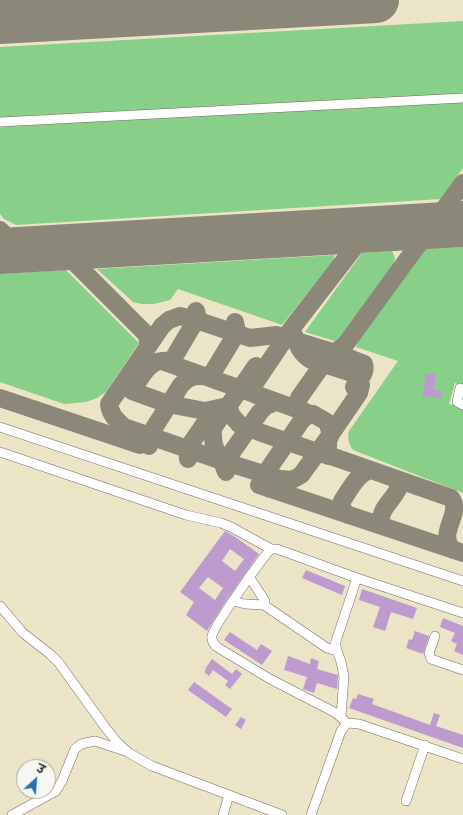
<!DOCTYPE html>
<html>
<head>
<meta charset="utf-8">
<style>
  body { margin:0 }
  #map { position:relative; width:463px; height:815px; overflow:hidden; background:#ece4c7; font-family:Mali,"Playpen Sans Deva",sans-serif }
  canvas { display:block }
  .north { position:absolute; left:16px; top:759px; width:40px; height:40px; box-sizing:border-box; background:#f6f6f2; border:1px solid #a5a5a2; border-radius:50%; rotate:26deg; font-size:11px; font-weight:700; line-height:16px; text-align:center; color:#2b2b2b }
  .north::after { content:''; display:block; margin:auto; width:14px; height:18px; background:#1f6fb2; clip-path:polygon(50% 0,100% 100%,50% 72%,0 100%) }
</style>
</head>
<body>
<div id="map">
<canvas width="463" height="815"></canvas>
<div class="north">उ</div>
</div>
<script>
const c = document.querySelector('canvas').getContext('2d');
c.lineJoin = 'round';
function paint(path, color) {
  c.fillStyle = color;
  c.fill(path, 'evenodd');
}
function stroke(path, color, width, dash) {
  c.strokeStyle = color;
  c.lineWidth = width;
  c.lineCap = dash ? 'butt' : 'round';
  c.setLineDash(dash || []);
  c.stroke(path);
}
paint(new Path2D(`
  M463,21v74l-463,23v-71z
  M463,102v66l-22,31 -425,26 -12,-6 -4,-5v-88z
  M463,247v138l-8,-2 -6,21 14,4v85l-110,-43c-4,-6 -6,-11 -4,-19l49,-70 -42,-14 4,-9 63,-89z
  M392,251l3,7 -2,9 -55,75 -33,-10 57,-79z
  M335,255l-2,6 -51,64 -104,-36 -8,11 -16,4h-12l-9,-2 -36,-33z
  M66,270l73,73 -33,49 -9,6 -11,4 -22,2 -64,-22v-108z`), '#88cf8a');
stroke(new Path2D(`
  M196,0l8,7 11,2
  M161,12l9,-5 7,-7
  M402,228l20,-4 15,-10
  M0,230c10,11 20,17 35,19 6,0 11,0 16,1 9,1 18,8 25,14l70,70 2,6v7
  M335,232c11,3 18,10 14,22
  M425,239l17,-11 21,-3
  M82,269c-4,-8 -2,-13 5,-20l21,-4
  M294,335c4,11 6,18 17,25l44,14 4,5 2,6 -2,8 -28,41 -3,7v10l3,5 120,42c12,16 -15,35 2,52
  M331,352l6,-1 8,-6 118,-162
  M162,361l146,52
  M130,373l-2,7 4,11 36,13 37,7 23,-5 4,10 7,8 20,8 70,24
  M202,376h6l5,-4 23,-38v-7l-1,-5
  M135,386c6,-8 12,-21 22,-24 5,-2 10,0 16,-3l23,-39 1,-5 -1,-4
  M256,395l-3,-9 39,-58 65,-84 6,-6 15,-9
  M0,398l140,47
  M301,411l-3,-7 1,-6 26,-37 11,-8 28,11c3,9 -5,16 -10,23
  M149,446v-10l32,-51c6,-6 10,-9 19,-9
  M188,459l-1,-10 27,-39
  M223,464l2,-2c-11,-12 -13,-18 -12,-34l43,-62
  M226,472l-2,-5 1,-5 35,-50 6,-6 10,-4
  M259,485l204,68
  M270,489c-5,-5 -6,-9 -5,-15l37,-54 5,-4 6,-2 14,8 4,12 -30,41 -9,5 -12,-1 -55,-17 -101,-35c-8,-7 -14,-13 -15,-23l53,-78 7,-6 11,-4 16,4 54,18 27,-3 59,18
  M348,515c-5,-4 -7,-7 -6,-14 7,-10 15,-27 28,-31
  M384,526l-3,-3c-2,-16 15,-24 19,-39l-3,-4`), '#8c8879', 18);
stroke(new Path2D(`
  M0,21l376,-21
  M0,251l463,-27`), '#8c8879', 46);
paint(new Path2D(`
  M426,373l10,1 -2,16 8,1 -1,7 -19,-2z
  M225,531l9,5 25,18 -35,50 -17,27 -21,-16 8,-13 -14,-10zM230,549l14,10 -9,12 -13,-10zM208,577l15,11 -8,12 -16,-12z
  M306,570l39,16 -3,9 -40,-17z
  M362,589l55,19 -4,11 -22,-7 -6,19 -12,-4 7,-20 -21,-7z
  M443,618l20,8v29l-9,-4 3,-7 -6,-3 4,-8 -15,-6z
  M415,631l14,5 -6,18 -17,-6 3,-9 3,1z
  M230,632l27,18 4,-6 11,7 -10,14 -38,-25z
  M288,656l22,8 1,-6 8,3 -2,8 21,6 -1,14 -20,-6 -3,10 -11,-4 4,-12 -23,-7z
  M212,659l20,15 4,-5 6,5 -12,15 -5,-4 3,-4 -15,-11 -4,6 -5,-4 2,-2 -1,-1z
  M194,682l38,27 -6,8 -38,-27z
  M358,694l16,5 -2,5 58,21 4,-12 6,2 -4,11 27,9v13l-114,-40 4,-10 3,1z
  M241,717l5,3 -5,9 -6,-4z`), '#bd9bce');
const minor = new Path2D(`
  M0,122l463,-24
  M460,388l-3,14 6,3
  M0,427l463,154
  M0,452l186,63 35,8 10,4 40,22
  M233,601l12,3 19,1 1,-4 -15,-23
  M264,605l63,43 10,3
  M0,606l23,27 27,21 9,9 46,64 12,15 12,11 23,13 130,49
  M435,636l-6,17 2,6 32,11
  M341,716l3,-39 -3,-15 -6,-18 22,-66
  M347,723l-11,-10 -66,-34 -53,-32c-3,-3 -6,-6 -5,-11 1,-9 50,-78 59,-87h6l80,29 106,35
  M406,801l19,-56
  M12,815l44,-24 6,-10 13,-32 6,-5 14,-3 30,10
  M223,815l6,-20
  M311,815l30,-84 6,-8 12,1 104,35`);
stroke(minor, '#6f6c62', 10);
stroke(minor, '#fff', 9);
</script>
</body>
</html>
